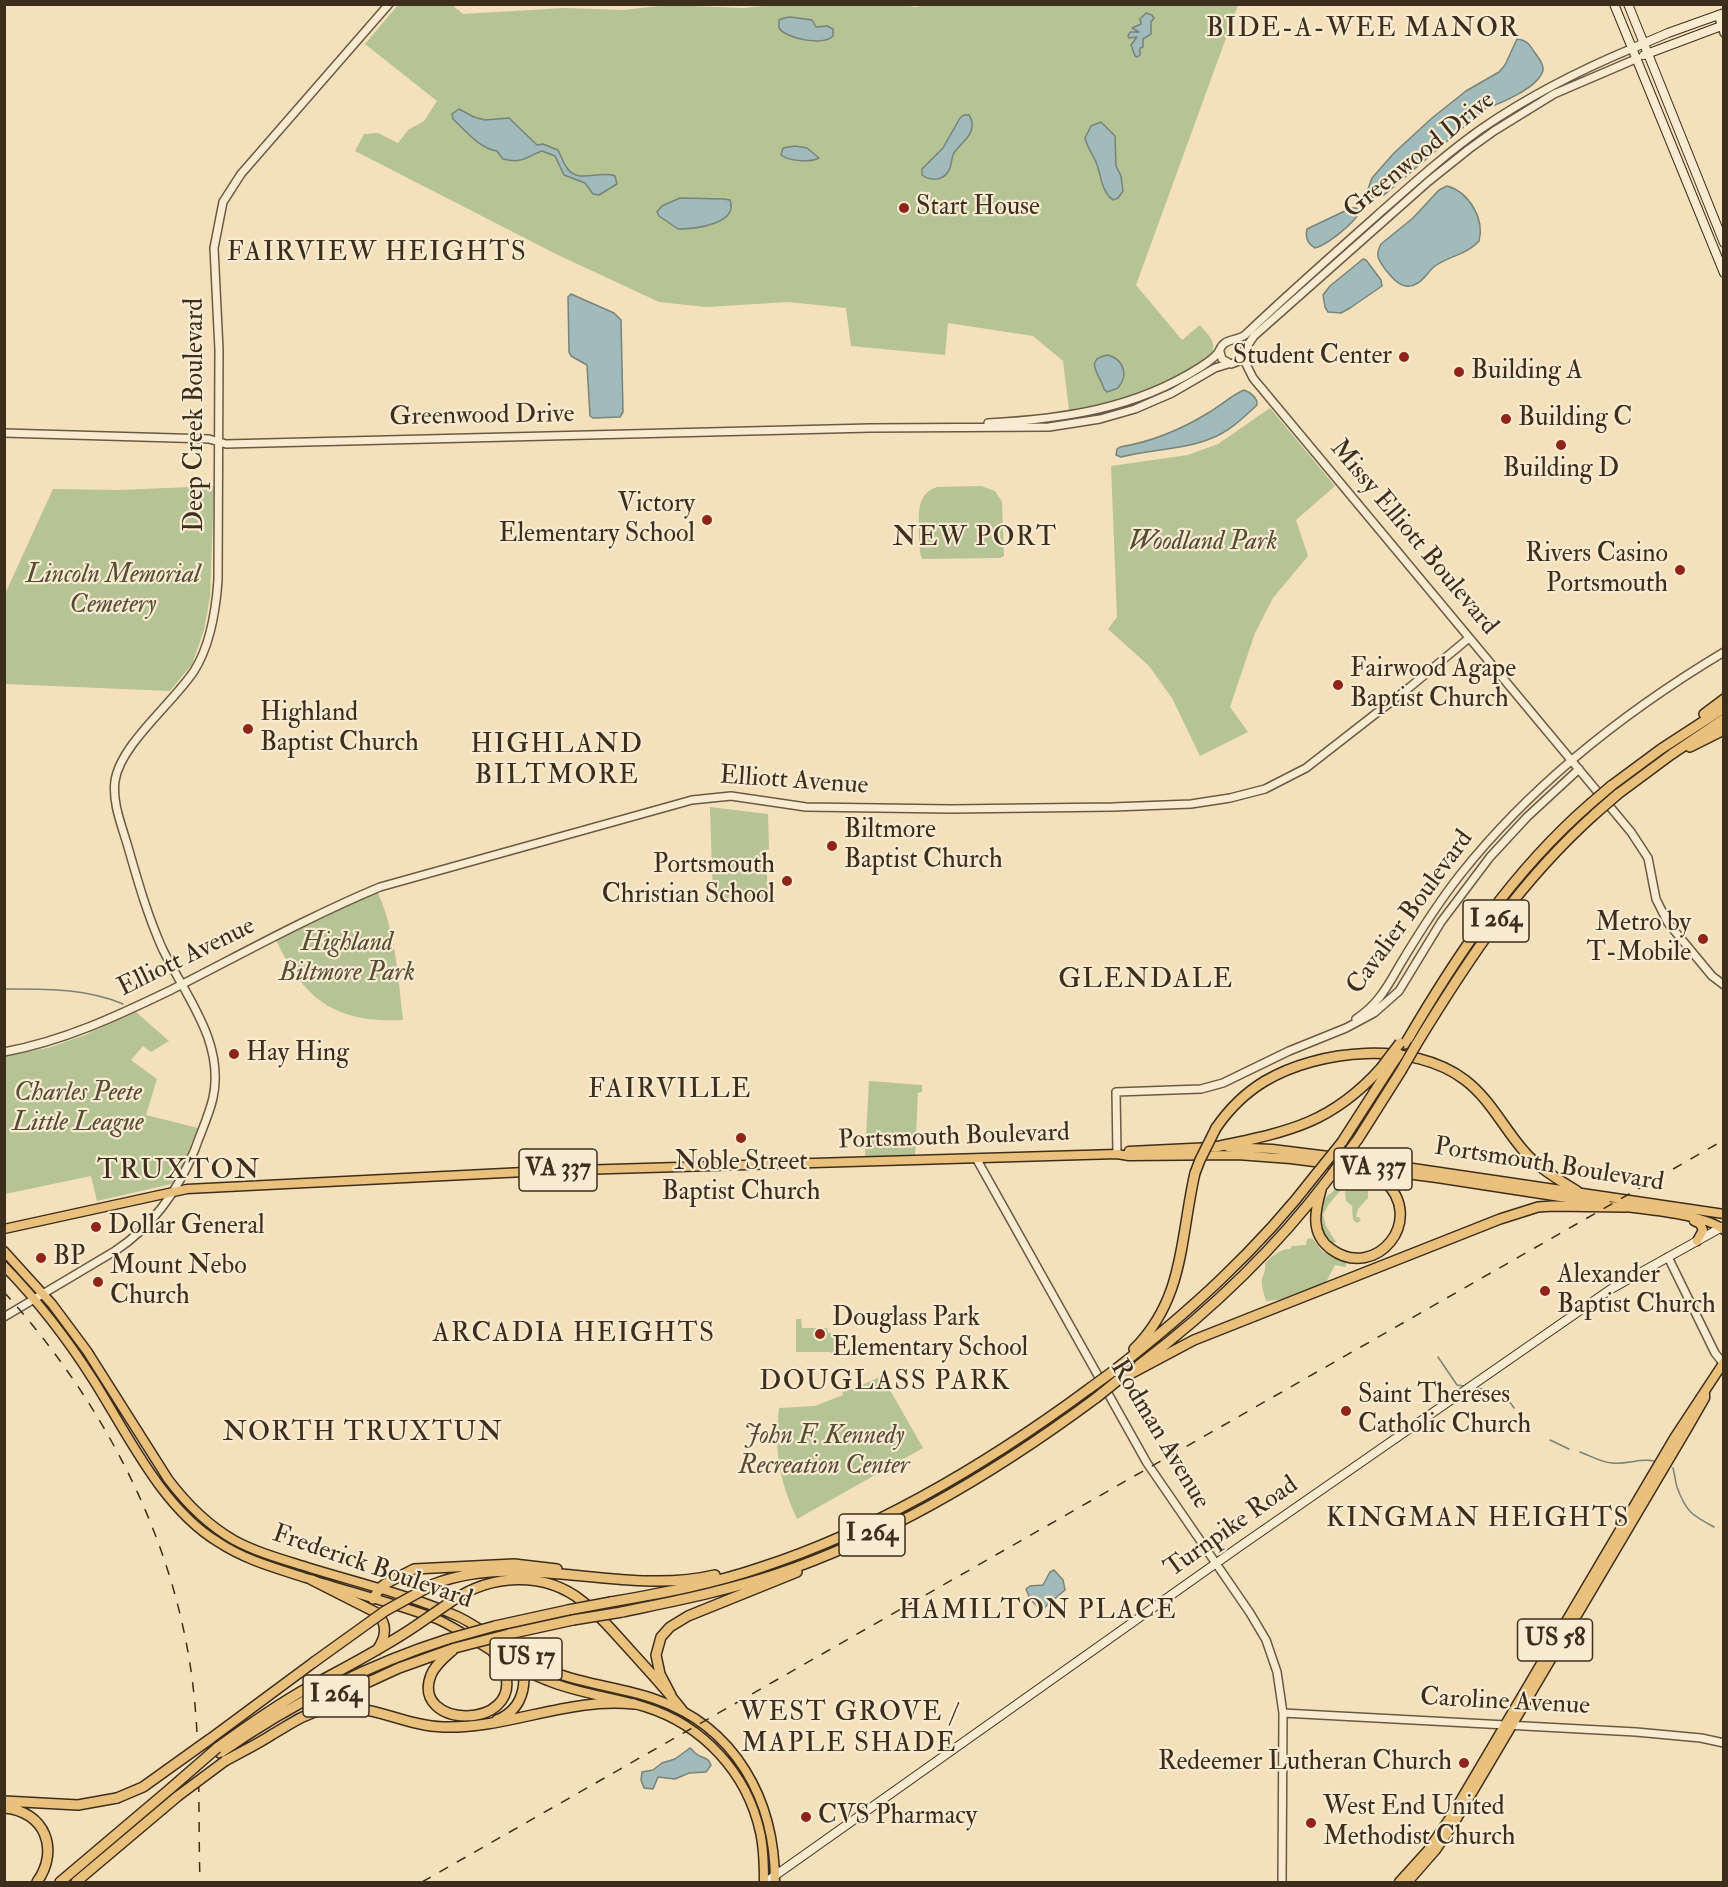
<!DOCTYPE html>
<html>
<head>
<meta charset="utf-8">
<style>
  body { margin:0 }
  #map { position:relative; width:1728px; height:1887px; overflow:hidden; background:#f4e0ba; font-family:"IM FELL Double Pica",serif }
  canvas { display:block }
  .frame { position:absolute; inset:0; border:6px solid #3d2e1b; pointer-events:none }
</style>
</head>
<body>
<div id="map">
<canvas width="1728" height="1887"></canvas>
<div class="frame"></div>
</div>
<script>
const c = document.querySelector('canvas').getContext('2d');
c.lineJoin = 'round';
function paint(path, color) {
  c.fillStyle = color;
  c.fill(path, 'evenodd');
}
function stroke(path, color, width, dash) {
  c.strokeStyle = color;
  c.lineWidth = width;
  c.lineCap = dash ? 'butt' : 'round';
  c.setLineDash(dash || []);
  c.stroke(path);
}
function write(font, color, halo, rows, align = 'center') {
  c.font = font + ' "IM FELL Double Pica",serif';
  c.lineWidth = 4.5;
  c.setLineDash([]);
  c.textBaseline = 'middle';
  c.strokeStyle = halo;
  c.fillStyle = color;
  for (const [text, x, y, turn = 0] of rows) {
    c.save();
    c.translate(x, y);
    c.rotate((+turn || 0) * Math.PI / 180);
    c.textAlign = isNaN(turn) ? turn : align;
    if (halo) c.strokeText(text, 0, 0);
    c.fillText(text, 0, 0);
    c.restore();
  }
}
paint(new Path2D(`
  M781,4h123l10,3 21,-3 303,1 -102,280 46,55 18,-15c7,9 15,14 13,26 -31,32 -101,52 -144,59l-6,-49 -30,-25 -85,-13 -3,32 -94,-9 -5,-38 -58,-6 -82,5 -47,-5 -101,-47 -203,-104 9,-17 14,-1 20,10 10,-13 16,-9 13,-20 -72,-57 33,-39h54l11,9 101,-6 59,2 45,-5 76,3z
  M1270,408l65,78 -39,34 12,36 -35,42 -18,35 -25,74 18,25 -48,24 -28,-58 -23,-32 -41,-37 9,-12 -6,-151 77,-11 30,-11z
  M214,486l-4,111 -6,33 -12,34 -22,27 -165,-7v-90l48,-105 66,1z
  M981,486l14,5 7,11 2,54 -4,2 -78,1c-3,-7 -2,-15 -3,-23 0,-19 -4,-42 18,-49z
  M710,807l58,7 1,35 -3,1 2,50 -55,1z
  M377,891c19,41 21,86 26,129 -68,3 -99,-20 -127,-80l61,-31z
  M136,1012l33,29 -18,11 -8,-6 -12,14 26,19 -11,36 52,13 -20,47 -7,9 -74,17 -6,-25 -86,18v-138l43,-8 37,-13z
  M869,1081l53,4v7l-4,1 -3,62 -49,2 -1,-2z
  M1346,1177l2,2 -1,4 -18,21 -6,10 3,12 10,16 -5,2c-11,-12 -16,-34 -4,-48 2,-2 5,-3 7,-6 4,-5 4,-10 12,-13z
  M1358,1183l6,1 4,6v8l-10,11 -2,8h3l2,4 -5,2 -3,-4 -1,-13 -6,-5 -1,-9 5,-8z
  M1312,1238l11,14 23,10v5l-11,-2 -10,19 -38,15 -21,2c-2,-7 -5,-15 -4,-22 2,-6 4,-8 3,-16 8,-7 14,-14 25,-14l2,-3 14,-1 1,-6z
  M796,1319h5l1,9h25l1,5h8v24h-4l-1,-5h-35z
  M882,1376l41,72 -126,71c-18,-39 -23,-69 -18,-111l36,-2 28,-11 -1,-5 11,-1z`), '#b5c395');
const water = new Path2D(`
  M1146,13l6,2 2,3 -3,4v12l-8,5v8l-3,1v7l-3,2 -2,-1 -4,-11 6,-8 -8,1 -1,-2 2,-4h9l-7,-4 9,-4 -1,-5z
  M790,17l22,3 4,7 11,-1 6,3v7c-10,10 -47,3 -54,-8v-8l5,-2z
  M1517,39c10,1 13,6 18,14 3,4 9,11 8,17 -4,18 -44,34 -59,39 -5,7 -12,9 -18,16l-82,70 -11,3 -4,-3 -1,-6 4,-11 22,-25 38,-35 34,-27 33,-19 6,-7z
  M459,109l15,8 11,3 24,-2 28,27 6,-1 15,6c3,6 5,12 9,18 10,16 33,2 48,8l2,8 -18,11 -6,-1 -8,-11 -21,-8 -9,-19 -13,-5c-17,6 -19,13 -39,8l-6,-8c-18,-3 -31,-20 -44,-32l-1,-5z
  M964,115h5c11,17 -8,27 -15,38 -3,5 -2,13 -6,19 -6,9 -18,9 -26,3v-6l21,-21 17,-30z
  M1101,122l14,14 1,30 5,10 2,15 -5,7 -5,2c-12,-9 -11,-22 -16,-35 -3,-10 -10,-17 -12,-27l6,-12z
  M795,146l12,2 12,10c-9,5 -30,3 -38,-3l2,-7z
  M1447,186c22,6 38,33 32,55 -11,13 -30,15 -44,25 -9,7 -15,22 -29,20 -9,-1 -16,-11 -21,-17 -7,-10 -10,-14 -4,-25l32,-26 26,-28z
  M680,198l44,1 6,1c9,24 -35,29 -52,29l-19,-13 -2,-4 5,-6z
  M1351,208h5l4,3c-5,12 -33,34 -45,37 -7,-4 -10,-10 -8,-19z
  M1363,259l3,1 15,20 1,6 -32,22 -9,5 -13,-1 -3,-5 -2,-12 7,-9z
  M571,294l43,19 7,7 2,92 -3,5 -27,1 -3,-2 -3,-51 -16,-9 -2,-4 -1,-55z
  M1108,355c16,5 21,20 10,33l-11,4 -3,-3c-3,-13 -22,-30 4,-34z
  M1244,390c6,2 14,8 13,15 -13,12 -28,27 -45,33 -28,12 -61,11 -91,19l-5,-2 1,-6 3,-2c30,-5 62,-18 88,-34 12,-7 24,-18 36,-23z
  M1054,1570l9,10 2,10 -20,17h-7l-8,-8 -4,-10 4,-3 13,-1 7,-13z
  M690,1748c2,1 3,3 5,5 7,6 13,3 16,12l-5,7 -17,1 -14,6 -17,-2 -5,12 -9,-1 -3,-8 1,-8 11,-2 9,-7 13,-4z`);
paint(water, '#a0bbba');
stroke(water, '#78837a', 1.5);
stroke(new Path2D(`
  M4,989c41,0 81,-1 119,15
  M1438,1357l19,28 7,1
  M1476,1388c17,3 29,5 38,20
  M1550,1440l19,9
  M1580,1452c11,4 20,10 32,11 15,2 27,-5 42,-2
  M1673,1468c2,7 2,13 4,19 9,25 15,28 37,40`), '#78837a', 1.5);
const tertiary = new Path2D(`
  M1718,15l6,18
  M1220,352l2,7 9,5 8,-3 4,-7
  M1243,352l11,-16 175,-155 40,-32 25,-18 60,-37 84,-36
  M1242,356l11,22 378,454 17,26 8,41 12,24 44,53 12,9
  M988,423c75,-4 146,-14 211,-55 6,-4 13,-8 18,-14 3,-3 3,-8 8,-11 5,-4 13,-3 20,-8 42,-40 85,-78 128,-116 35,-31 70,-63 108,-90 48,-33 99,-59 152,-81
  M4,433l205,6 17,5 644,-16 179,-1 51,-8 35,-10 37,-16 43,-25 13,-4
  M1356,1019c23,-15 32,-34 45,-56 18,-30 37,-60 59,-88 72,-91 164,-163 264,-223
  M4,1052c60,-11 113,-36 167,-62 69,-35 137,-73 209,-103l312,-87 39,-4 75,11 145,2 162,-2 78,-3 39,-6 35,-9 41,-21 104,-81 59,-49
  M1117,1154l-1,-62 85,-3 22,-6 66,-32 57,-23 28,-15 25,-22 42,-69 49,-65 37,-40 52,-48
  M976,1158l171,305 103,150 16,27 11,32 6,41 -1,169
  M1668,1257l47,96 8,10
  M4,1317l111,-66c38,-25 63,-60 80,-102 6,-17 14,-34 18,-51 12,-55 -27,-102 -50,-148 -15,-33 -25,-68 -35,-103 -6,-21 -16,-44 -13,-66 5,-36 58,-78 79,-110 16,-25 22,-62 24,-91l1,-230 -5,-102 9,-46 18,-28 148,-170
  M1283,1713l353,19 65,6 23,5`);
const secondary = new Path2D(`
  M1614,4l110,269
  M1628,4l96,239
  M1633,48l35,-15 56,-20
  M1644,55l80,-30
  M766,1882l473,-335 372,-258 113,-63`);
const primary = new Path2D(`
  M1228,1147l44,2 73,9 379,56
  M1129,1151l83,-4
  M1619,1206c25,4 86,8 105,24
  M1694,1221l6,3 3,6 -6,11
  M4,1229l183,-40 357,-18 573,-17 12,2 108,-1 54,4 146,19 169,26
  M4,1251l48,53 35,47 81,128c18,24 40,46 66,61 24,13 51,20 76,28 49,15 100,27 147,48 20,9 38,24 57,36 14,9 29,16 45,22 31,11 65,14 96,25 81,28 120,101 120,183
  M4,1266c34,35 64,74 90,115 34,54 68,127 124,161 27,18 57,26 88,36 44,14 88,25 131,41 38,18 71,47 111,62 32,13 65,16 97,26 58,18 102,66 115,125 4,17 4,34 4,50
  M1399,1882l29,-32 23,-34 223,-378 50,-76
  M1408,1882l28,-32 19,-28 234,-396 16,-28v-4`);
const motorway = new Path2D(`
  M1704,714l20,-15
  M1690,747l34,-17
  M1611,786l50,-37 63,-41
  M1618,794l54,-40 52,-35
  M1405,1044c52,-89 107,-172 185,-240
  M1416,1045c53,-87 103,-163 180,-232
  M1216,1128c13,-19 29,-35 49,-47 54,-32 148,-41 200,-1 25,19 38,47 58,70 15,18 35,29 54,41
  M1358,1139l43,-68
  M1342,1142l47,-73
  M1215,1147c71,-15 115,-22 166,-79
  M1321,1190c-6,21 -11,44 10,59 45,33 96,-30 53,-68 -7,-6 -16,-10 -24,-14
  M1134,1349c51,-51 46,-111 61,-176
  M1139,1365c70,-53 137,-117 190,-187
  M1112,1372c76,-59 146,-122 205,-199
  M1117,1381l77,-41 306,-121 38,-12 15,-1 73,1
  M312,1580l65,33c11,12 9,24 0,37
  M434,1584c88,-34 188,13 281,-9
  M373,1599l7,-11 5,-4 29,-15 100,-5 43,5
  M452,1601c39,-27 92,-30 130,0 18,14 33,33 48,49 18,20 36,39 52,60
  M611,1602c51,-9 102,-18 151,-35 119,-39 228,-105 328,-179
  M622,1612c52,-11 104,-21 155,-38 115,-39 222,-104 319,-176
  M495,1626l73,-16
  M509,1634l64,-14
  M453,1650c-8,7 -18,15 -22,25 -21,54 91,56 74,-3 -2,-8 -8,-14 -12,-20
  M671,1695l-11,-21 -4,-19 5,-18 9,-10 18,-11 109,-44
  M310,1709l89,-41 56,-20
  M497,1720c29,-12 34,-45 17,-68
  M210,1739l104,-77
  M217,1748c30,-22 60,-43 92,-61 37,-20 73,-38 108,-62
  M220,1753c71,-49 146,-88 228,-114
  M225,1761c16,-9 33,-17 48,-27 16,-9 31,-20 49,-24 43,-11 80,16 121,17 65,2 126,-30 191,-23
  M4,1801l74,4 39,-7
  M4,1808c41,3 56,42 33,74
  M60,1882l111,-94
  M76,1882l102,-86`);
stroke(tertiary, '#6b5a43', 10);
stroke(secondary, '#3d2e1b', 10);
stroke(primary, '#3d2e1b', 11);
stroke(motorway, '#3d2e1b', 12);
stroke(tertiary, '#f8ebd2', 7);
stroke(secondary, '#f8ebd2', 8);
stroke(primary, '#eac07d', 8);
stroke(motorway, '#eac07d', 9);
stroke(new Path2D(`
  M4,1292c97,107 169,242 188,386 9,67 6,137 8,204
  M422,1882l1302,-742`), '#3d2e1b', 1.5, [10, 10]);
const motorwayBridge = new Path2D(`
  M1590,804l21,-18
  M1596,813l22,-19
  M1381,1068l19,-25
  M1389,1069l10,-15
  M1401,1071l15,-26
  M1195,1173l5,-13 16,-32
  M1317,1173l25,-31
  M1329,1178l29,-39
  M1090,1388l22,-16
  M1096,1398l21,-17
  M568,1610l43,-8
  M573,1620l49,-8
  M417,1625l35,-24
  M448,1639l47,-13
  M455,1648l54,-14
  M314,1662l71,-51 49,-27
  M171,1788l46,-40
  M178,1796l47,-35
  M117,1798l26,-11 67,-48`);
stroke(motorwayBridge, '#3d2e1b', 12, []);
stroke(motorwayBridge, '#eac07d', 9);
for (const [x, y, r, color] of [
  [904,208,6,"#8f2418"],
  [1404,357,6,"#8f2418"],
  [1459,372,6,"#8f2418"],
  [1506,419,6,"#8f2418"],
  [1561,445,6,"#8f2418"],
  [707,520,6,"#8f2418"],
  [1680,570,6,"#8f2418"],
  [1338,685,6,"#8f2418"],
  [248,729,6,"#8f2418"],
  [832,846,6,"#8f2418"],
  [787,881,6,"#8f2418"],
  [1703,939,6,"#8f2418"],
  [234,1054,6,"#8f2418"],
  [741,1138,6,"#8f2418"],
  [96,1227,6,"#8f2418"],
  [41,1258,6,"#8f2418"],
  [98,1282,6,"#8f2418"],
  [1545,1291,6,"#8f2418"],
  [820,1334,6,"#8f2418"],
  [1346,1411,6,"#8f2418"],
  [1464,1763,6,"#8f2418"],
  [806,1817,6,"#8f2418"],
  [1311,1823,6,"#8f2418"]
]) {
  const dot = new Path2D();
  dot.arc(x, y, r, 0, 2 * Math.PI);
  c.fillStyle = color;
  c.fill(dot);
  stroke(dot, '#f8ebd2', 2);
}
for (const [x, y, w] of [
  [1496,921,66],
  [1373,1169,78],
  [558,1170,78],
  [872,1535,66],
  [1555,1640,75],
  [526,1659,72],
  [336,1696,66]
]) {
  const box = new Path2D();
  box.roundRect(x - w / 2, y - 21, w, 42, 4.5);
  c.fillStyle = '#f8ebd2';
  c.fill(box);
  stroke(box, '#3d2e1b', 1.5);
}
write('bold 24px', '#3d2e1b', null, [
  ["I 264",1496,921],
  ["VA 337",1373,1169],
  ["VA 337",558,1170],
  ["I 264",872,1535],
  ["US 58",1555,1640],
  ["US 17",526,1659],
  ["I 264",336,1696]
]);
write('26px', '#3d2e1b', '#f8ebd2', [
  ["Greenwood Drive",1420,156,-39],
  ["Deep Creek Boulevard",196,415,-90],
  ["Greenwood Drive",482,417,-1],
  ["Missy Elliott Boulevard",1413,538,50],
  ["Elliott Avenue",794,782,4],
  ["Cavalier Boulevard",1411,913,-54],
  ["Elliott Avenue",187,958,-26],
  ["Portsmouth Boulevard",954,1138,-2],
  ["Portsmouth Boulevard",1549,1166,9],
  ["Rodman Avenue",1159,1435,59],
  ["Turnpike Road",1232,1528,-35],
  ["Frederick Boulevard",372,1568,19],
  ["Caroline Avenue",1505,1703,3]
]);
write('26px', '#3d2e1b', '#f8ebd2', [
  ["Start House",916,208],
  ["Student Center",1392,357,"right"],
  ["Building A",1471,372],
  ["Building C",1518,419],
  ["Building D",1561,470,"center"],
  ["Victory",695,505,"right"],
  ["Elementary School",695,535,"right"],
  ["Rivers Casino",1668,555,"right"],
  ["Portsmouth",1668,585,"right"],
  ["Fairwood Agape",1350,670],
  ["Baptist Church",1350,700],
  ["Highland",260,714],
  ["Baptist Church",260,744],
  ["Biltmore",844,831],
  ["Baptist Church",844,861],
  ["Portsmouth",775,866,"right"],
  ["Christian School",775,896,"right"],
  ["Metro by",1691,924,"right"],
  ["T-Mobile",1691,954,"right"],
  ["Hay Hing",246,1054],
  ["Noble Street",741,1163,"center"],
  ["Baptist Church",741,1193,"center"],
  ["Dollar General",108,1227],
  ["BP",53,1258],
  ["Mount Nebo",110,1267],
  ["Church",110,1297],
  ["Alexander",1557,1276],
  ["Baptist Church",1557,1306],
  ["Douglass Park",832,1319],
  ["Elementary School",832,1349],
  ["Saint Thereses",1358,1396],
  ["Catholic Church",1358,1426],
  ["Redeemer Lutheran Church",1452,1763,"right"],
  ["West End United",1323,1808],
  ["Methodist Church",1323,1838],
  ["CVS Pharmacy",818,1817]
], 'left');
write('italic 26px', '#554c33', '#f8ebd2', [
  ["Woodland Park",1203,543],
  ["Lincoln Memorial",113,576],
  ["Cemetery",113,606],
  ["Highland",347,944],
  ["Biltmore Park",347,974],
  ["Charles Peete",78,1094],
  ["Little League",78,1124],
  ["John F. Kennedy",824,1437],
  ["Recreation Center",824,1467]
]);
c.letterSpacing = '1.5px';
write('27px', '#3d2e1b', '#f8ebd2', [
  ["BIDE-A-WEE MANOR",1363,30],
  ["FAIRVIEW HEIGHTS",377,254],
  ["NEW PORT",975,539],
  ["HIGHLAND",557,746],
  ["BILTMORE",557,777],
  ["GLENDALE",1146,981],
  ["FAIRVILLE",670,1091],
  ["ARCADIA HEIGHTS",574,1335],
  ["DOUGLASS PARK",885,1383],
  ["NORTH TRUXTUN",363,1434],
  ["KINGMAN HEIGHTS",1478,1520],
  ["HAMILTON PLACE",1038,1612],
  ["WEST GROVE /",849,1714],
  ["MAPLE SHADE",849,1745]
]);
c.letterSpacing = '0px';
c.letterSpacing = '1.5px';
write('28px', '#3d2e1b', '#f8ebd2', [
  ["TRUXTON",179,1172]
]);
c.letterSpacing = '0px';
</script>
</body>
</html>
